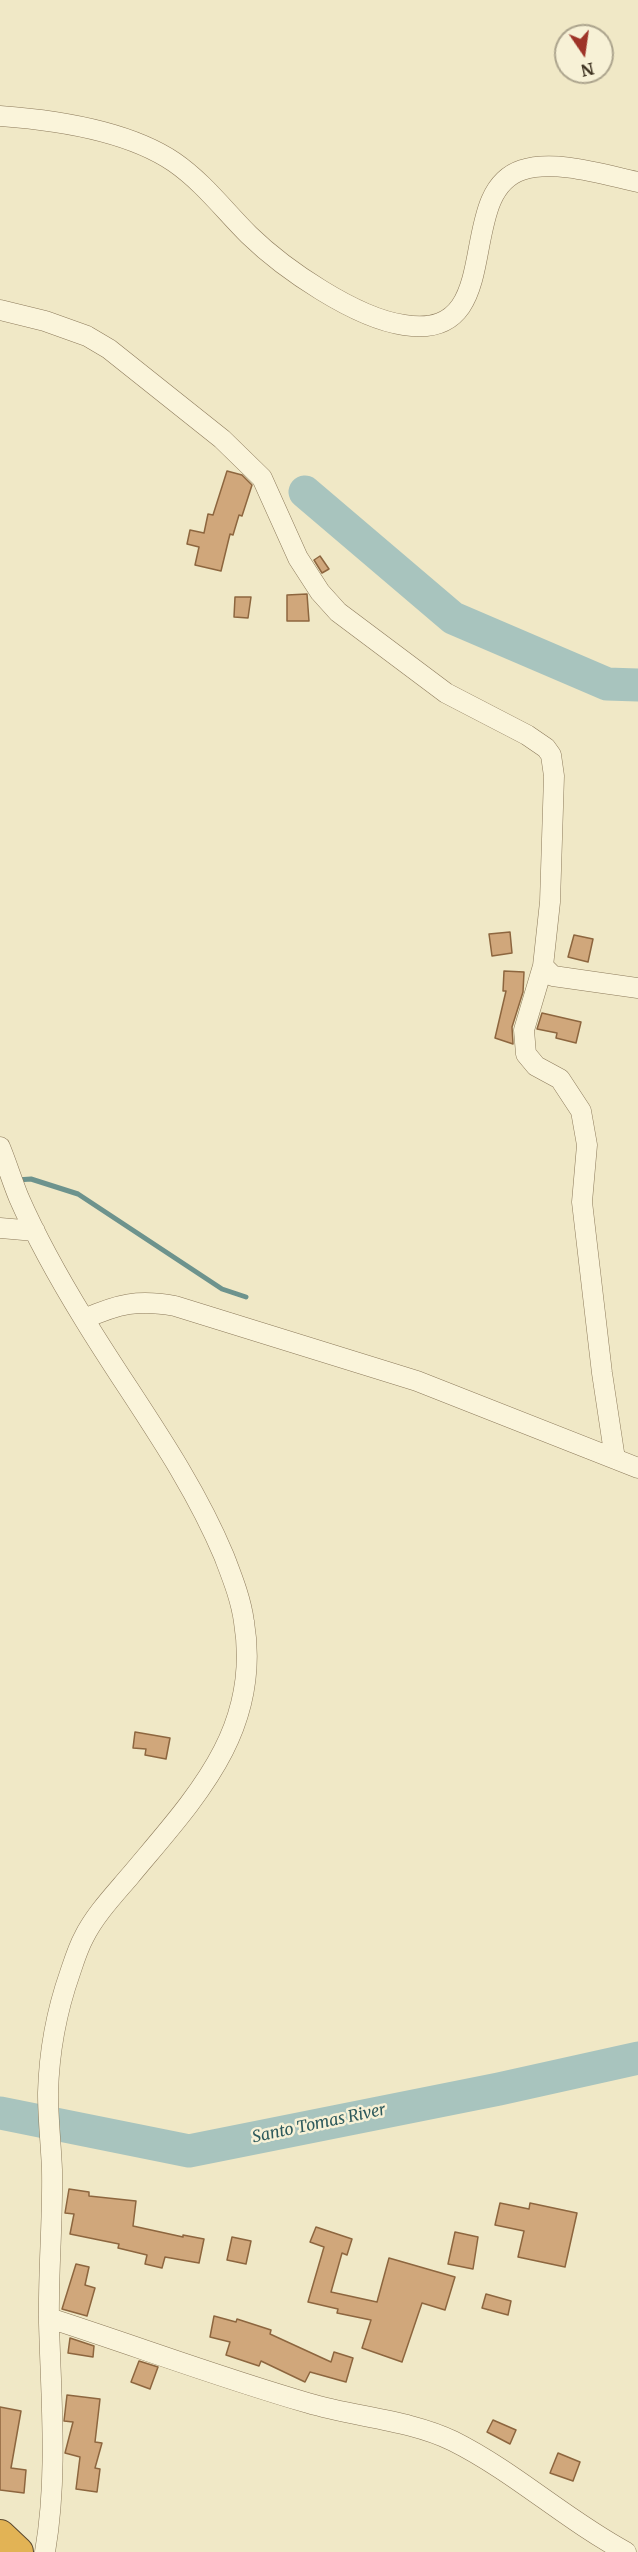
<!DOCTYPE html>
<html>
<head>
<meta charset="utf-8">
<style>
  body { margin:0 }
  #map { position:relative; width:638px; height:2552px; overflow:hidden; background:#f0e8c6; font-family:Merriweather,serif }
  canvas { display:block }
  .north { position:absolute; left:554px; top:24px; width:60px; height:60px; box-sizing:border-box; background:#f7f1d6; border:2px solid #aca48d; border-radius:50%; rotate:167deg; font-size:16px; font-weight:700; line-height:24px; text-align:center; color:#3c301f }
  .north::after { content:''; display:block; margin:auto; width:21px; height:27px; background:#9e3428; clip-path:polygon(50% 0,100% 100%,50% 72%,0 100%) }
</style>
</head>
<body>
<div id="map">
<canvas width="638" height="2552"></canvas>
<div class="north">N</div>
</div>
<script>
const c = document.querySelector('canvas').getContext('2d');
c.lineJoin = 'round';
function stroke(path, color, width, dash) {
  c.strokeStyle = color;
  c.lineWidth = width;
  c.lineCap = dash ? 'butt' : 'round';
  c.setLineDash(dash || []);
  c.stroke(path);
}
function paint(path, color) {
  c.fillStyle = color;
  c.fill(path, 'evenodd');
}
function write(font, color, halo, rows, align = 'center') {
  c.font = font + ' Merriweather,serif';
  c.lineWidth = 5;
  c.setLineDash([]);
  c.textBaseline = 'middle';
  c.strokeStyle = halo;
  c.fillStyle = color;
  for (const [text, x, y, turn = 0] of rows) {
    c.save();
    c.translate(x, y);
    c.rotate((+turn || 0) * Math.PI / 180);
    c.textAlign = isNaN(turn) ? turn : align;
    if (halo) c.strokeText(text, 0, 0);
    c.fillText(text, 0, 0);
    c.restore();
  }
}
stroke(new Path2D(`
  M17,1180l14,-1 47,15 144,95 24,8`), '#6d938d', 5);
stroke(new Path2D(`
  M305,492l148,126 154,66 31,1
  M0,2113l189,38 310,-62 139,-31`), '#a8c4be', 33);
const building = new Path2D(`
  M227,471l15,4 10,10 -10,31 -3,-1 -6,20 -3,-1 -9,37 -26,-6 4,-18 -12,-3 3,-14 14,3 4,-19 5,1z
  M320,556l9,13 -7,4 -8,-13z
  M307,594l2,27h-22v-26z
  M235,597h16l-3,21 -14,-1z
  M510,932l2,21 -20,3 -3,-22z
  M574,935l19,4 -5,23 -20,-5z
  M504,971l20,1 -1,20 -11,35 1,17 -18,-6 11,-47h-3z
  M542,1013l39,9 -5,21 -20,-5 1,-5 -20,-4z
  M135,1732l35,6 -4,21 -21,-4 1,-6 -13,-1z
  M69,2189l20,3v4l47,5 -3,25 50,11v-2l21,4 -5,24 -34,-6 -3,11 -17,-4 2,-9 -29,-7 1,-4 -49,-10 4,-20 -9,-1z
  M500,2203l29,6 1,-6 47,10 -12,54 -47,-10 6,-26 -29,-6z
  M316,2227l36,12 -5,16 -5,-2 -11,39 46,10 12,-44 66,19 -10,33 -23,-7 -20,59 -40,-14 9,-28 -34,-7 1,-4 -30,-7 16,-55 -14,-5z
  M455,2232l23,5 -5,32 -25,-5z
  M232,2237l19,4 -5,23 -19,-4z
  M76,2264l13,3 -4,18 10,3 -8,28 -25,-7z
  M486,2294l25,7 -3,14 -26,-7z
  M214,2316l22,6 1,-3 34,11 -1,4 61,28 3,-10 19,6 -7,24 -36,-10 -5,10 -44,-21 -2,5 -33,-11 4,-13 -20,-5z
  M70,2338l24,8 -1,11 -25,-4z
  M139,2361l19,6 -8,22 -19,-7z
  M67,2395l33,4 -5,43 7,1 -7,25 5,1 -3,23 -21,-3 4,-32 -15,-4 8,-31 -9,-1z
  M0,2407l21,4 -10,57 15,2 -2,23 -24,-3z
  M493,2420l23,10 -6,14 -23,-12z
  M558,2453l22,9 -7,19 -23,-8z`);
paint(building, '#d0a77b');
stroke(building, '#8d663f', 1.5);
const minor = new Path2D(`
  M0,116c55,4 128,15 174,46 29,20 50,48 75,73 35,34 106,83 155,90 105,17 48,-132 118,-155 33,-11 83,5 116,12
  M0,310l45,11 42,15 22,13 113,90 40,39 36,80 22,34 18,20 108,81 81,42 19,13 5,7 3,21 -4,126 -7,64 10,10 85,12
  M543,966l-19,64 2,24 10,12 24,13 21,32 6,34 -5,57 20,171 13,86
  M0,1147c7,17 12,34 19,51 18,41 41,82 65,121 48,79 104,151 140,237 8,21 17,43 20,66 18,109 -50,177 -114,254 -17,20 -35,39 -46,61 -6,11 -10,24 -14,36 -13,37 -21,81 -22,120 0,26 3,51 4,77 1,51 -4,102 -3,153 2,76 9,153 -4,229
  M0,1228l35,3
  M84,1319c34,-15 54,-20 91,-13l242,75 221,87
  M49,2318c87,28 172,60 259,85 47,14 102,17 145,38 62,31 113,79 173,111`);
const highway = new Path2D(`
  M0,2535l18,17`);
stroke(minor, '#8c7a5b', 21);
stroke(highway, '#5a482f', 32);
stroke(minor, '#faf4da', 20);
stroke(highway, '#e2b355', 30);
write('italic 16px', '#2e5a5c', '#f7f1d6', [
  ["Santo Tomas River",319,2124,-12]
]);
</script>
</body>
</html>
